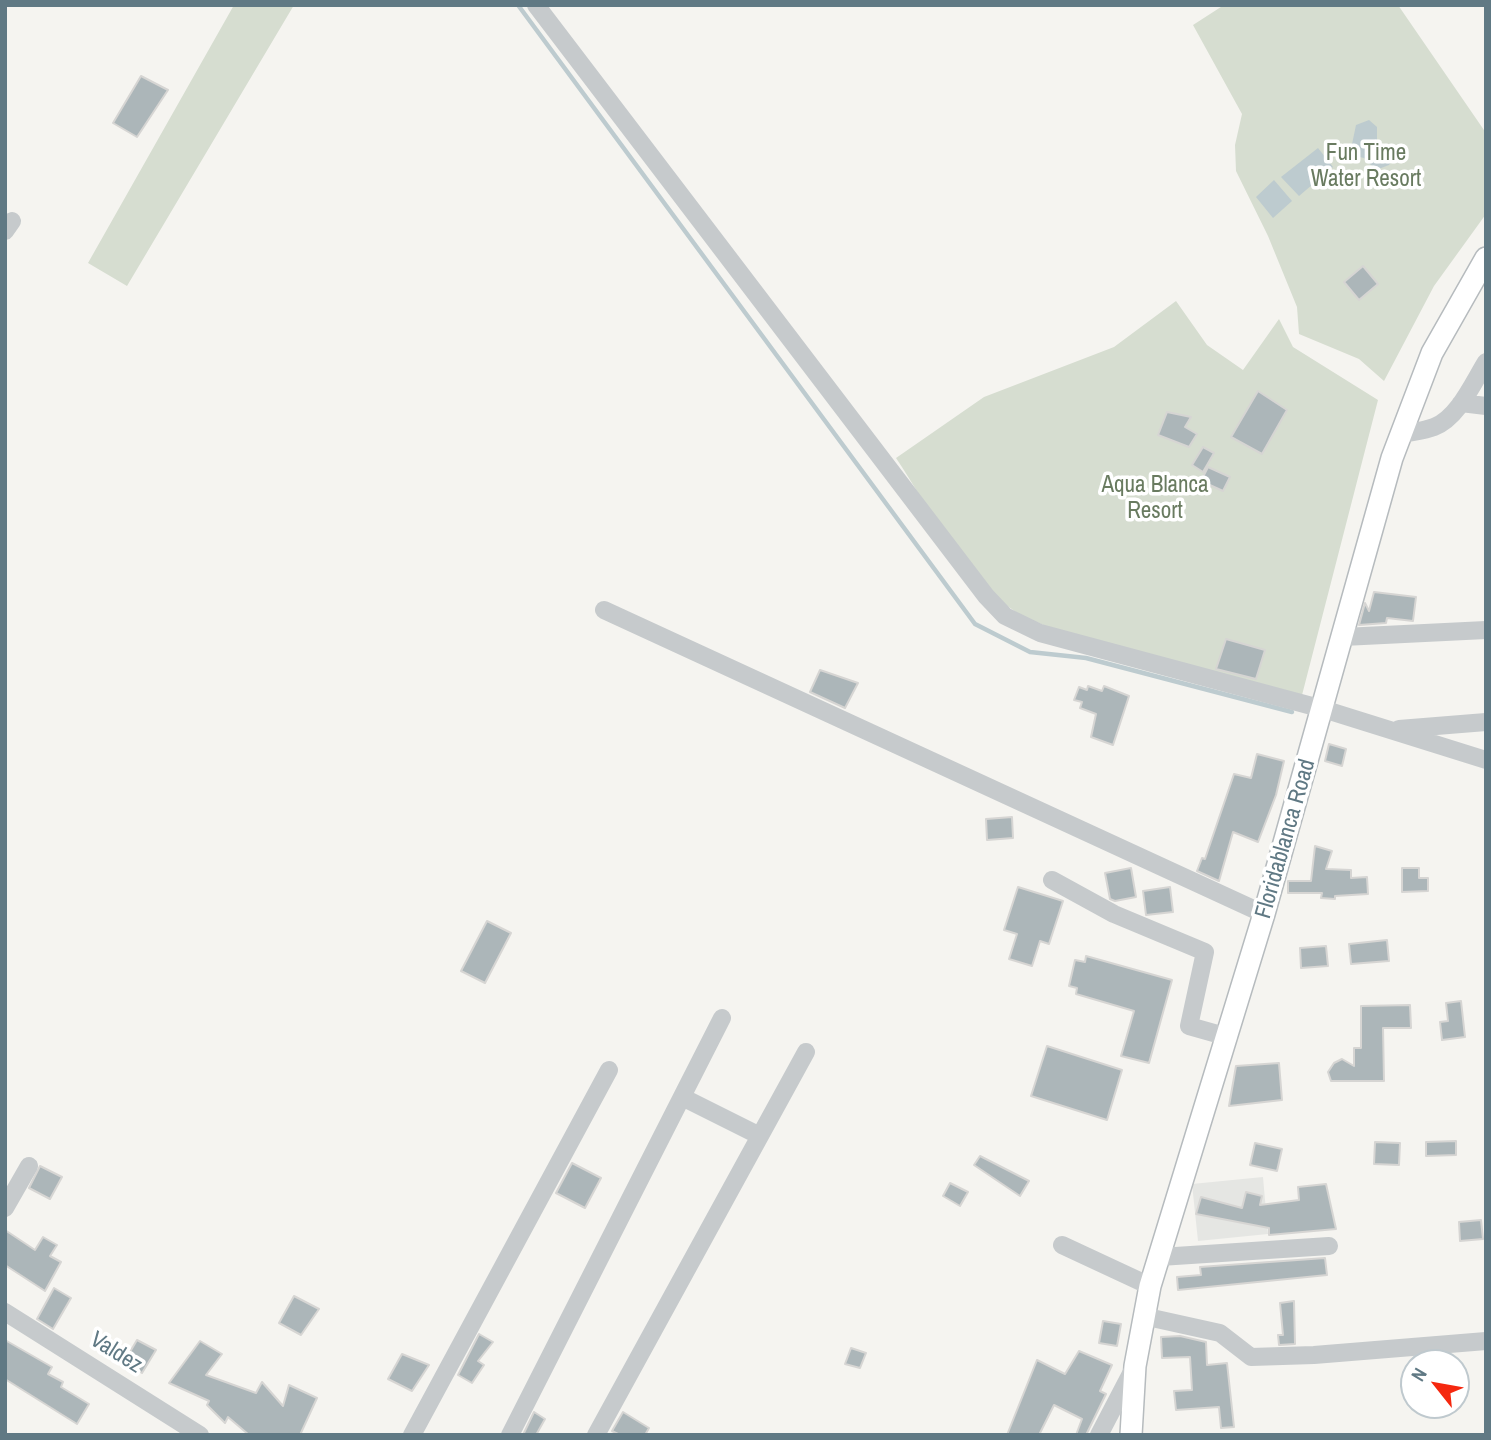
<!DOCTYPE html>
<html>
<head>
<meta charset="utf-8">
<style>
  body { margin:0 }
  #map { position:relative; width:1491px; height:1440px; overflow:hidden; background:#f5f4f0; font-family:"Archivo Narrow",sans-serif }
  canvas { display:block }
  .frame { position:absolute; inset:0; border:7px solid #607984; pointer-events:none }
  .north { position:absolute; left:1400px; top:1349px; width:70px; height:70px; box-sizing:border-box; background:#fff; border:2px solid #bfc9ce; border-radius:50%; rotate:301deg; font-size:19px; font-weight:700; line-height:28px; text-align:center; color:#607984 }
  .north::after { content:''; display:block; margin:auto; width:24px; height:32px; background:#f5280f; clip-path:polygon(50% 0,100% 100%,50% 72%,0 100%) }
</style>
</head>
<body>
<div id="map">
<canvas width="1491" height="1440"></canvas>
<div class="frame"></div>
<div class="north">N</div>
</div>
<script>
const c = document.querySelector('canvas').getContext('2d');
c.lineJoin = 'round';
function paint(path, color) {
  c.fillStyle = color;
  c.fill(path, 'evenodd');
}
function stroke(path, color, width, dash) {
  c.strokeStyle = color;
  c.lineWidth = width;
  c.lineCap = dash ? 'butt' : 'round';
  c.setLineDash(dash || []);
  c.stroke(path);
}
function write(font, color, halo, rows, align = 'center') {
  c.font = font + ' "Archivo Narrow",sans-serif';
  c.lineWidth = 7;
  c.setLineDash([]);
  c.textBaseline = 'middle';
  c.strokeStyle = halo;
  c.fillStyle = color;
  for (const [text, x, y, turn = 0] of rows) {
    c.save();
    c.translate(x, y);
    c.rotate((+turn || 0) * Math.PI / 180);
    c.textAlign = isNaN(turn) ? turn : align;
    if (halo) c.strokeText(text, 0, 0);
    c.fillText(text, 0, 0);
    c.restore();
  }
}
paint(new Path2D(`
  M1263,1177l5,57 -70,7 -6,-57z`), '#e5e6e3');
paint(new Path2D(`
  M234,5h60l-167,281 -39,-23z
  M1224,5h174l88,128v81l-52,72 -50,95 -25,-22 -60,-25 -2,-27 -29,-71 -32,-65 -1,-26 7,-31 -49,-89z
  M1176,301l31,44 36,25 36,-51 14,28 85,53 -77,299 -250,-71c-11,-5 -25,-9 -35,-16 -50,-33 -87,-104 -120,-154l88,-61 130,-50z`), '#d6ddd0');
paint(new Path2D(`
  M1369,120l8,7v14l17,16 -5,8 -13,5 -12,-12 -9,-2 -4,-7 5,-24z
  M1318,148l15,19 -34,29 -18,-19z
  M1274,180l18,21 -19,17 -17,-21z`), '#bdcbcf');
stroke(new Path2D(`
  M518,5l457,619 55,28 56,6 206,54`), '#bdcbcf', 4.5);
const building = new Path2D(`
  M141,76l27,14 -31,47 -24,-14z
  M1363,266l15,18 -19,16 -15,-18z
  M1258,391l29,19 -25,44 -31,-17z
  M1167,412l24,5 -6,10 12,7 -8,13 -31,-12z
  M1203,447l11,6 -11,19 -11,-7z
  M1208,467l22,10 -7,14 -22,-10z
  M1374,592l42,5 -3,24 -26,-3 -1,5 -27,2 6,-22 4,8z
  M1226,639l39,11 -9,29 -40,-10z
  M820,670l38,13 -13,25 -35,-16z
  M1088,686l14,5 2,-5 25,10 -16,49 -22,-8 5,-23 -16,-6 2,-6 -8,-2 5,-13 8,3z
  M1329,744l17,5 -4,17 -17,-5z
  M1257,754l27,7 -8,34 -18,47 -25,-10 -14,49 -22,-10 5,-13 3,1 29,-85 17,4z
  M1012,817l1,21 -26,2 -1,-21z
  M1315,846l17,5 -6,18 25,1v8l16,-1 1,17 -33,2v3l-14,-1 1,-5h-34v-12h23z
  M1131,868l5,29 -21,4 -5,-2 -5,-26z
  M1402,868h17v10h9v13l-26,1z
  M1018,887l45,14 -14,43 -9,-3 -8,25 -23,-7 8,-25 -13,-4z
  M1170,887l3,25 -27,3 -3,-24z
  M487,921l24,12 -26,50 -24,-12z
  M1387,940l2,21 -38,3 -2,-20z
  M1326,946l2,20 -27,2 -1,-20z
  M1086,956l86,24 -23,83 -28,-7 13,-45 -58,-17 1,-6 -8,-2 6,-26 10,2z
  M1461,1001l4,36 -23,3 -2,-18 8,-1 -2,-18z
  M1410,1005l1,23h-28l1,53h-53l-3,-9 6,-9 8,-4 12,7v-18h7v-42z
  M1047,1046l75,24 -15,50 -76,-24z
  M1279,1063l3,37 -53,6 7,-40z
  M1456,1141v14l-30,1v-14z
  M1375,1142l25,1 -1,22 -25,-1z
  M1255,1143l27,6 -5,22 -27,-6z
  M980,1156l49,25 -9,15 -46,-31z
  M572,1163l29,15 -16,30 -29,-15z
  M40,1166l22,11 -12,22 -21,-11z
  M950,1183l18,9 -8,14 -17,-10z
  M1326,1184l10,45 -67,6v-7l-73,-14 5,-17 41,11 4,-16 16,4 -2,9 39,-5 -1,-13z
  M1481,1220l2,19 -23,2 -1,-19z
  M5,1230l30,20 8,-13 14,8 -7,11 11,6 -16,29 -40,-26z
  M1325,1258l2,17 -149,15 -1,-13 24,-2 -1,-8z
  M54,1288l17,10 -18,31 -16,-10z
  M294,1296l25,13 -18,26 -22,-12z
  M1294,1301l1,43 -16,1 -1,-10h5l-3,-32z
  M1103,1321l18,3 -4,22 -18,-3z
  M479,1334l14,8 -15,19 6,4 -12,18 -14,-8z
  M1180,1336l26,6 1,23 20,-2 7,64 -13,1 -2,-21 -43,3 -2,-19 18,-1 -2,-33 -28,1 -1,-21z
  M5,1340l47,27 -4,7 15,8 -2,5 28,17 -12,20 -72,-45z
  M137,1340l19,10 -14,23 -18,-11z
  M200,1341l22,13 -16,21 50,18 6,-11 21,24 6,-21 28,13 -17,37h-51l-21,-18 -3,6 -18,-18 2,-4 -40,-18z
  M851,1348l15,5 -6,15 -15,-4z
  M1079,1351l33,14 -12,26 6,3 -20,41h-10l6,-16 -28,-14 -15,30h-32l30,-75 28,14z
  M402,1354l27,11 -17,26 -24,-12z
  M534,1412l11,7 -9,16h-13z
  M623,1412l26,16 -4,7h-25l-8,-4z`);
paint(building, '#acb6b9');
stroke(building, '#d6d5d3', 2);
const major = new Path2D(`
  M1131,1435l4,-69 15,-80 114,-372 128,-456 40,-105 54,-95`);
stroke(major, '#b6bbbe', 24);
stroke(new Path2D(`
  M536,5l450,591 19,20 35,17 283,76 163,51
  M5,231l7,-10
  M1461,403l25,3
  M1400,435c11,-3 23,-4 34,-8 24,-9 39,-44 52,-65
  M604,610l660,304
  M1343,637l143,-7
  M1399,729l87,-7
  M1052,880l62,34 91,38 -16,74 39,11
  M682,1097l78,39
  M5,1208l24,-42
  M1062,1245l88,41
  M1160,1257l169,-11
  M5,1312l195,123
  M1143,1316l77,17 31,24 63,-2 172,-14
  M412,1435l197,-365
  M510,1435l212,-417
  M596,1435l210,-383
  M1099,1435l36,-69`), '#c6cacc', 18);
stroke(major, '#fff', 21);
write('23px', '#697b60', '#fff', [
  ["Fun Time",1366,154],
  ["Water Resort",1366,180],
  ["Aqua Blanca",1155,486],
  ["Resort",1155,512]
]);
write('23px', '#607984', '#fff', [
  ["Floridablanca Road",1286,839,-74],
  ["Valdez",116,1353,32]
]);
</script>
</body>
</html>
